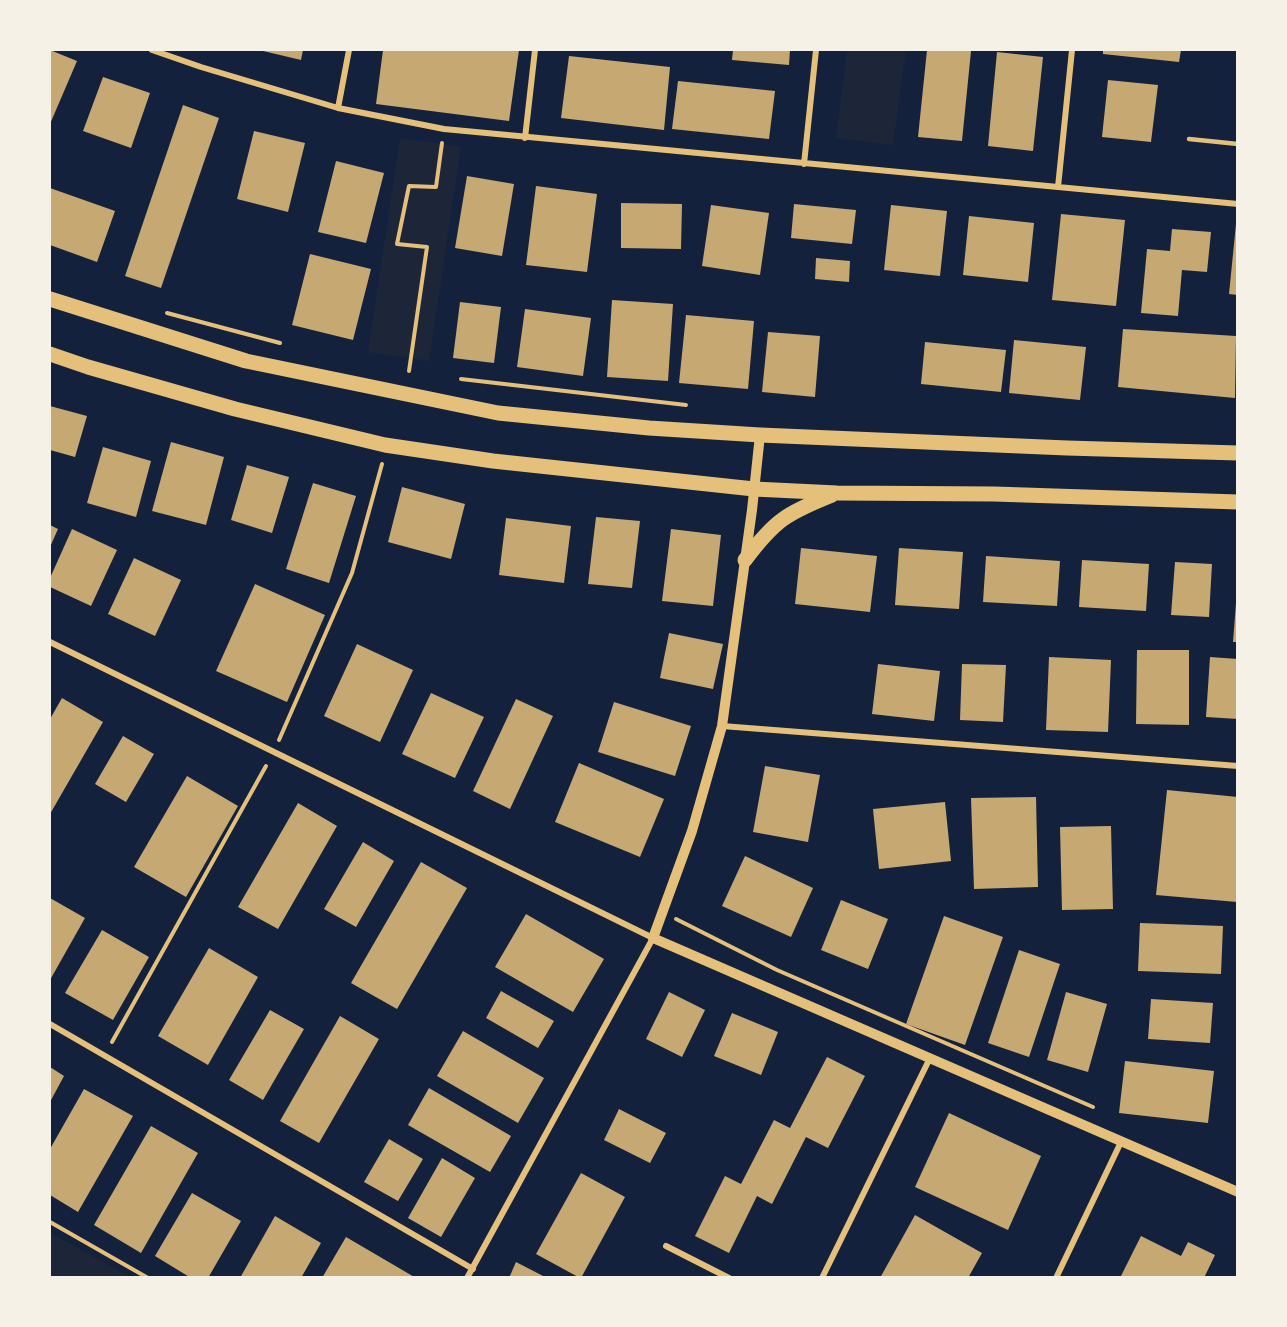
<!DOCTYPE html>
<html>
<head>
<meta charset="utf-8">
<style>
  body { margin:0 }
  #map { position:relative; width:1287px; height:1327px; overflow:hidden; background:#14213d; font-family:"Source Sans 3",sans-serif }
  canvas { display:block }
  .frame { position:absolute; inset:0; border:51px solid #f6f1e7; pointer-events:none }
</style>
</head>
<body>
<div id="map">
<canvas width="1287" height="1327"></canvas>
<div class="frame"></div>
</div>
<script>
const c = document.querySelector('canvas').getContext('2d');
c.lineJoin = 'round';
function paint(path, color) {
  c.fillStyle = color;
  c.fill(path, 'evenodd');
}
function stroke(path, color, width, dash) {
  c.strokeStyle = color;
  c.lineWidth = width;
  c.lineCap = dash ? 'butt' : 'round';
  c.setLineDash(dash || []);
  c.stroke(path);
}
paint(new Path2D(`
  M847,50h59l-13,95 -57,-7z
  M400,138l61,9 -32,214 -61,-9z
  M50,1233l81,44h-81z`), '#1d2539');
paint(new Path2D(`
  M50,50l27,11 -27,63z
  M259,50h44l-2,10z
  M383,50h136l-10,71 -133,-17z
  M733,50h57l-1,15 -57,-5z
  M927,50l44,1 -9,90 -44,-4z
  M1103,50h78l-2,12 -76,-8z
  M997,52l46,5 -10,94 -45,-5z
  M569,56l101,11 -6,63 -103,-12z
  M103,77l47,16 -19,55 -48,-17z
  M1108,80l50,5 -7,57 -49,-5z
  M678,81l97,10 -6,48 -97,-10z
  M183,105l36,13 -58,170 -36,-12z
  M254,131l51,12 -17,69 -51,-13z
  M336,161l48,12 -18,70 -48,-11z
  M467,176l47,8 -12,72 -47,-8z
  M536,186l61,8 -10,78 -61,-7z
  M50,188l65,23 -18,51 -47,-17z
  M621,203l61,1 -1,45 -60,-1z
  M794,204l62,6 -4,34 -61,-6z
  M711,205l58,8 -9,62 -58,-9z
  M891,205l56,6 -7,65 -56,-6z
  M1061,214l64,6 -9,86 -64,-6z
  M969,216l65,7 -6,59 -65,-7z
  M1236,224h2v71l-9,-1z
  M1172,229l39,3 -4,40 -25,-2 -4,46 -37,-3 6,-64 23,2z
  M310,254l61,15 -18,71 -61,-15z
  M816,258l34,3 -1,21 -34,-3z
  M612,300l61,4 -5,77 -61,-4z
  M460,302l41,5 -7,56 -41,-5z
  M525,309l66,9 -8,58 -66,-9z
  M686,315l68,6 -6,68 -69,-6z
  M1123,329l113,7 -1,62 -117,-11z
  M768,332l52,4 -5,61 -53,-5z
  M1014,340l72,7 -6,53 -71,-7z
  M925,342l81,8 -5,42 -80,-8z
  M50,406l37,10 -12,41 -25,-7z
  M171,442l53,15 -18,68 -54,-14z
  M103,447l48,14 -15,56 -49,-14z
  M247,465l42,12 -17,56 -41,-13z
  M313,483l43,13 -27,87 -43,-14z
  M402,487l63,17 -14,55 -63,-17z
  M596,517l44,4 -8,67 -44,-4z
  M506,518l65,8 -7,57 -65,-8z
  M50,525l8,4 -8,18z
  M72,529l45,21 -26,56 -41,-19v-9z
  M671,529l50,6 -8,71 -51,-5z
  M801,548l76,8 -7,56 -75,-8z
  M899,548l64,4 -4,57 -64,-4z
  M986,556l74,5 -3,45 -74,-4z
  M134,558l47,22 -26,56 -47,-22z
  M1082,560l67,4 -3,47 -67,-4z
  M1175,562l37,2 -3,53 -38,-2z
  M255,584l70,31 -38,87 -71,-31z
  M1236,603h2v39h-5z
  M669,633l54,11 -10,45 -53,-11z
  M357,644l56,26 -33,72 -56,-26z
  M1137,650h52v75l-53,-1z
  M1049,657l62,3 -3,72 -62,-2z
  M1210,657l28,2v60l-32,-2z
  M878,664l62,7 -6,50 -62,-7z
  M962,664l44,1 -3,57 -43,-2z
  M431,693l53,24 -29,61 -53,-24z
  M62,698l41,24 -53,92v-95z
  M516,699l37,17 -43,93 -37,-18z
  M614,702l77,24 -16,50 -77,-24z
  M123,736l31,18 -28,48 -31,-18z
  M579,763l85,36 -24,58 -85,-35z
  M765,766l55,9 -12,67 -55,-10z
  M187,776l51,30 -52,91 -52,-30z
  M1167,790l71,7 -1,105 -81,-7z
  M1036,797l2,90 -64,2 -3,-91z
  M945,802l6,59 -72,8 -6,-60z
  M298,803l39,23 -59,103 -40,-22z
  M1111,826l2,83 -51,1 -2,-83z
  M363,842l31,19 -38,66 -32,-18z
  M745,856l68,32 -22,49 -69,-31z
  M421,862l46,26 -70,121 -46,-26z
  M50,898l35,20 -35,62z
  M841,900l47,19 -20,50 -47,-19z
  M526,914l78,45 -31,53 -78,-45z
  M944,916l59,21 -38,108 -59,-21z
  M1140,923l83,3 -2,48 -83,-3z
  M102,930l47,27 -36,63 -48,-27z
  M209,948l49,29 -50,88 -50,-29z
  M1019,950l41,14 -31,93 -41,-14z
  M501,991l53,30 -16,27 -52,-30z
  M669,992l36,18 -23,47 -36,-18z
  M1066,992l41,12 -19,68 -41,-12z
  M1151,999l62,4 -3,40 -62,-4z
  M270,1010l34,19 -41,71 -34,-20z
  M732,1013l46,19 -17,43 -47,-19z
  M340,1016l39,23 -60,104 -39,-22z
  M463,1031l81,47 -26,45 -81,-47z
  M827,1057l38,19 -37,72 -22,-11 -34,67 -15,-8 -28,57 -34,-17 30,-60 16,8 33,-64 16,8z
  M1125,1061l89,10 -6,52 -89,-10z
  M50,1067l14,9 -14,26z
  M429,1088l82,48 -21,36 -82,-47z
  M84,1089l49,27 -55,96 -28,-17v-46z
  M619,1109l47,24 -16,30 -46,-23z
  M949,1113l92,43 -33,74 -93,-43z
  M151,1126l47,27 -57,100 -47,-28z
  M389,1139l34,20 -25,42 -34,-19z
  M442,1158l33,20 -34,59 -33,-19z
  M581,1173l44,24 -44,81h-1l-44,-24z
  M192,1193l49,28 -33,57h-17l-36,-22z
  M915,1215l67,38 -14,25h-88z
  M275,1216l46,27 -20,35h-61z
  M1141,1236l40,20 7,-14 27,13 -11,23h-84z
  M346,1237l70,41h-94z
  M516,1262l31,16h-38z`), '#c6a872');
stroke(new Path2D(`
  M167,313l113,30
  M409,371l18,-124 -30,-3 12,-58 27,1 6,-44
  M461,379l225,26
  M279,740l73,-167 30,-109
  M676,919l101,51 316,137
  M112,1042l154,-276
  M50,1222l98,56`), '#e5c07b', 4);
stroke(new Path2D(`
  M1189,139l49,5`), '#e5c07b', 4.5);
stroke(new Path2D(`
  M152,50l49,17 137,41 106,21 794,75
  M338,108l11,-58
  M525,138l10,-88
  M804,164l12,-114
  M1058,187l14,-137
  M50,642l603,296 -186,340
  M722,726l516,40
  M50,1024l423,245
  M666,1246l63,32
  M822,1278l108,-220
  M1056,1278l65,-136`), '#e5c07b', 6);
stroke(new Path2D(`
  M760,435l-8,75 -30,216 -30,105 -39,107 585,254`), '#e5c07b', 10);
stroke(new Path2D(`
  M50,299l196,62 252,52 151,15 111,7 307,13 171,5
  M50,354l38,13 147,42 150,36 108,16 261,28 83,4 157,1 244,8
  M745,560c30,-40 42,-47 87,-65`), '#e5c07b', 15);
</script>
</body>
</html>
